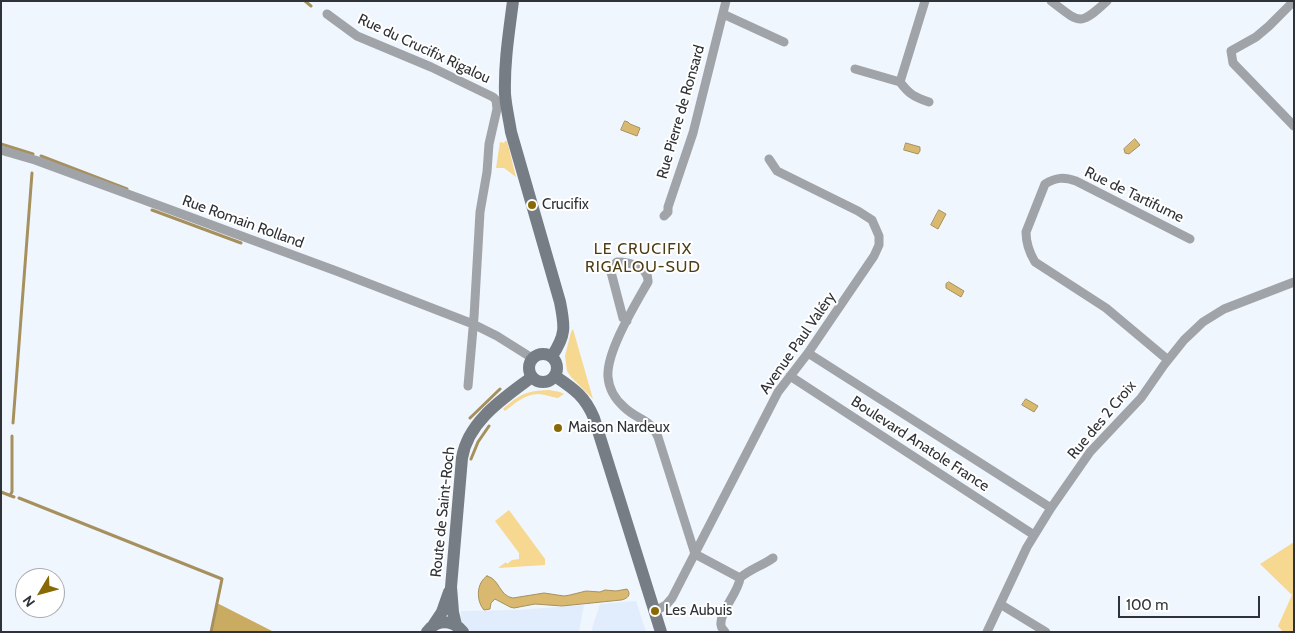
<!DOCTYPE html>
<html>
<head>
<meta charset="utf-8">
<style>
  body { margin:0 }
  #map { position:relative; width:1295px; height:633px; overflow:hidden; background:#f0f6fe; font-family:Cabin,sans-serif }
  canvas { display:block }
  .frame { position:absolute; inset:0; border:2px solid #2f3237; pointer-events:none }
  .north { position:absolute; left:15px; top:568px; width:50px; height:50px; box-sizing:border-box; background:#fff; border:1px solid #acadaf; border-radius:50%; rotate:233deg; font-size:14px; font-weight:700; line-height:20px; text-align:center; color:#2f3237 }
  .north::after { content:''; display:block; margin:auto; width:18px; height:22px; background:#886906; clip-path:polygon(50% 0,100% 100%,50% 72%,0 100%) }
  .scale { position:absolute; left:1118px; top:596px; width:142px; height:22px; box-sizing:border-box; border:2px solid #2f3237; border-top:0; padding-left:6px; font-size:15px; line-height:18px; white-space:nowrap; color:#2f3237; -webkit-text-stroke:4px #fff; paint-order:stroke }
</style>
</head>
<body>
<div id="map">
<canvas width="1295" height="633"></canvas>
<div class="frame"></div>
<div class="north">N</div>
<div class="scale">100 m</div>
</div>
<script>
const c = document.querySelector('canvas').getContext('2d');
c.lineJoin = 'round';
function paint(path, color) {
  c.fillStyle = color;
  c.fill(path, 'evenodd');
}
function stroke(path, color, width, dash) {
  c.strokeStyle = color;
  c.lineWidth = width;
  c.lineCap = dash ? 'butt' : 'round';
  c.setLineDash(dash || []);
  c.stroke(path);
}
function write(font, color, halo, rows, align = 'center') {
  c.font = font + ' Cabin,sans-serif';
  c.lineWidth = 4;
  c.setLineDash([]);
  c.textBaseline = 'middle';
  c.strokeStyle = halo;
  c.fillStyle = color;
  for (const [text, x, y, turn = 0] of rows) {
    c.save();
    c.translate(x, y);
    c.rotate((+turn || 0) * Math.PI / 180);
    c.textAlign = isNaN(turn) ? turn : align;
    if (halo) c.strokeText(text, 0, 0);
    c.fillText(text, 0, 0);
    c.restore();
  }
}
paint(new Path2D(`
  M636,601l10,31h-55l9,-28z
  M584,605l-5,27h-118v-21l56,-1z`), '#e1edfc');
paint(new Path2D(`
  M505,141h2l9,36 -12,-9h-8l4,-26 4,1z
  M573,329l20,70 -22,-22 -4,-6 -2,-15 6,-24z
  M549,390l11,2 4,2 -6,4c-7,-1 -14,-4 -20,-4 -13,0 -24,10 -33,17l-2,-2c17,-15 23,-18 46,-19z
  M509,510l36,49v6l-47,3 8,-6 1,2 5,-4 7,-1v-6l-24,-32z
  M1294,542v90h-11l-5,-6 14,-31 -32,-31z`), '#f6d891');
paint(new Path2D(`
  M217,603l57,29h-63z`), '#c9ab61');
const water = new Path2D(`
  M625,121l3,1 2,2 10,4 -3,8 -16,-6z
  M1135,139l5,6 -11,9 -4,-1 -1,-4z
  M906,143l14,4v4l-2,3 -14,-4z
  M939,210l7,4 -8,15 -7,-4z
  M949,282l15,9 -3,6 -15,-9v-4z
  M1026,399l12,7 -4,6 -12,-7z
  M487,576c13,3 12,20 26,22l31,-5 20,3 6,-1 16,-4 14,1 5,-2 11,1 11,-2c5,6 0,10 -6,11l-59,6 -27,-2 -21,4 -4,-1 -15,-8 -4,4 -1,6 -6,1c-8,-9 -8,-27 3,-34z`);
paint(water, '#d8b96f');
stroke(water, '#a5905e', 1);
stroke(new Path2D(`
  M305,1l6,5
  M1,144l32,10
  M41,156l86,33
  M152,210l89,33
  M470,418l30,-29
  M13,423l19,-250
  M471,459l7,-17 11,-16
  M1,492l13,5
  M10,495l2,-3v-56
  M19,498l203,81 -11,53`), '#a5905e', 3);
stroke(new Path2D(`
  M1051,1c29,22 28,26 56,0
  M1294,1l-25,25 -13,11 -25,14 2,12 61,63
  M327,14l30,22 74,31 62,30 3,3 1,9 -8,35 -2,28 -7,40 -6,105 -6,69
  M723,14l61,28
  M855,69l45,13 25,-81
  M900,82c9,12 14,15 29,20
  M1,150l34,10 109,40 195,72 134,52 24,12 35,22
  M664,216l4,-4v-5l25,-74 33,-132
  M627,321l-4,-3 -12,-46v-5l6,-5c13,0 32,5 31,20 -13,23 -42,70 -40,95 1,12 8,23 16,30 13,13 26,11 34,30l37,117 45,24c10,-9 22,-12 33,-20
  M808,353l243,155
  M1168,360l-62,-52 -71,-46c-6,-10 -9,-19 -9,-30l19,-48c11,-7 19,-7 31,-3l114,58
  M790,376l244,159
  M1000,604l46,28
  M655,611l11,-6 6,-7 106,-206 30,-39 66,-97 5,-11v-9l-7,-16 -14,-9 -81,-40 -8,-12
  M725,632c-2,-3 -4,-4 -4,-7 -2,-13 18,-33 19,-47
  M987,632l40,-85 24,-39 39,-56 51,-54 23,-33 20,-25 19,-18 21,-13 70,-27`), '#a0a4a9', 9);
stroke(new Path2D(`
  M513,1c-4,31 -9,62 -8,93 1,13 4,25 6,38l49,170c5,25 6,33 -8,54
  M529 368a14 14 0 1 1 28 0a14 14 0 1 1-28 0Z
  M555,376c19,13 30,20 39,42l67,214
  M434,624l8,-12 7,-20
  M456,625l-3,-13 -2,-25 11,-129c6,-37 42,-60 70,-81
  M427,632c9,-13 26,-13 36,0`), '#777d85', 12);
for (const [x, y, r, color] of [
  [532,205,5,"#886906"],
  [558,428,5,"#886906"],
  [655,611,5,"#886906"]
]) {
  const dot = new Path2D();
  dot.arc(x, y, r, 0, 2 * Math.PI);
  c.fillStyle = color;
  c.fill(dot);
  stroke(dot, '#fff', 2);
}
write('15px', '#2f3237', '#fff', [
  ["Rue du Crucifix Rigalou",424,49,25],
  ["Rue Pierre de Ronsard",681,112,-74],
  ["Rue de Tartifume",1134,195,26],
  ["Rue Romain Rolland",243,222,20],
  ["Avenue Paul Valéry",798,343,-55],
  ["Rue des 2 Croix",1102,420,-50],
  ["Boulevard Anatole France",920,444,33],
  ["Route de Saint-Roch",443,512,-84]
]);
write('15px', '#2f3237', '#fff', [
  ["Crucifix",542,205],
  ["Maison Nardeux",568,428],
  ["Les Aubuis",665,611]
], 'left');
c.letterSpacing = '1px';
write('16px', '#4d3e16', '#fff', [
  ["LE CRUCIFIX",643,249],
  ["RIGALOU-SUD",643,267]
]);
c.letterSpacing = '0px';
</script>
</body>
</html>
